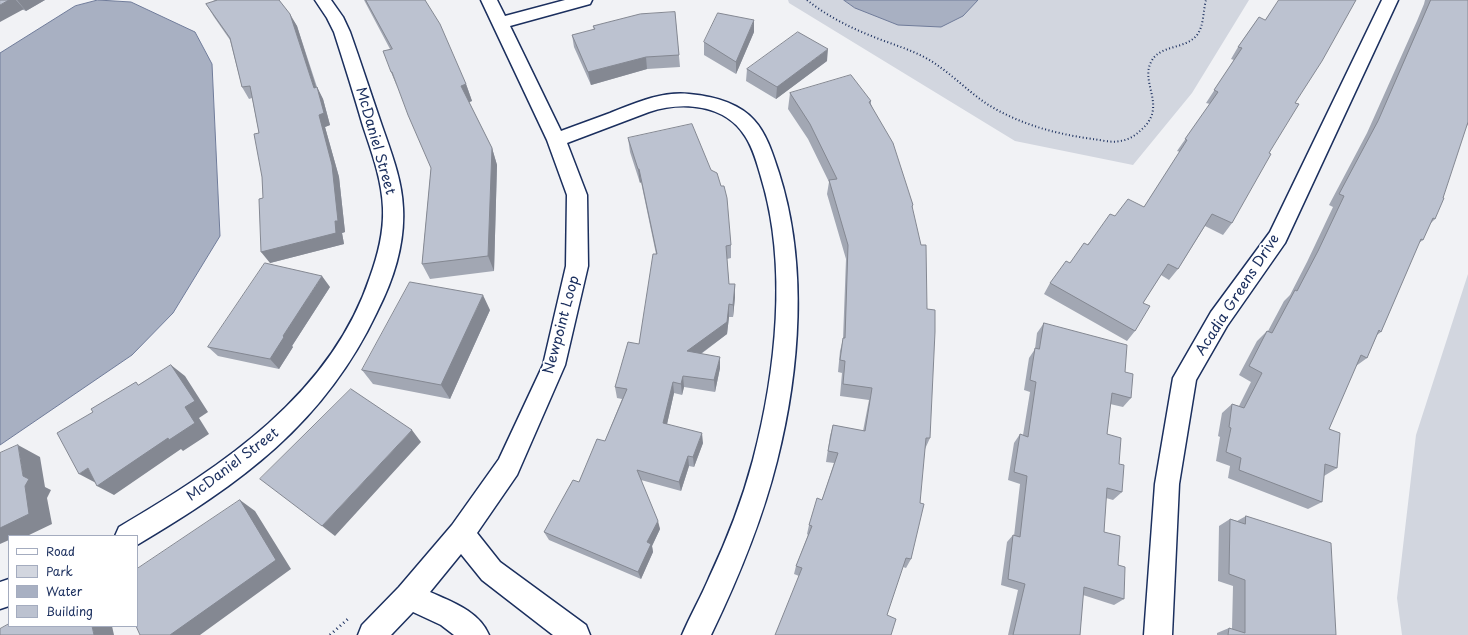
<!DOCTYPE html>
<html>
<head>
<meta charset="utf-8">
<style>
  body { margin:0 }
  #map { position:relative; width:1468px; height:635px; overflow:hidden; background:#f1f2f5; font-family:"Playpen Sans",sans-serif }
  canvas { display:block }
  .legend { position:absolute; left:8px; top:535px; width:130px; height:92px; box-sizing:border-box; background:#fff; border:1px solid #a4acbf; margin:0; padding:5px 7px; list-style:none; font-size:12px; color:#1b2f5e }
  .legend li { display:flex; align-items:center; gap:8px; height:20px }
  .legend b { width:20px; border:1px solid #a4acbf }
</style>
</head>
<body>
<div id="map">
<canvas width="1468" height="635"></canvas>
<ul class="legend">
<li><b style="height:5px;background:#fff"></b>Road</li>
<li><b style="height:11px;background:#d2d6df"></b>Park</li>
<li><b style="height:11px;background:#a8b0c2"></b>Water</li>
<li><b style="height:11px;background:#bcc2d0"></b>Building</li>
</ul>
</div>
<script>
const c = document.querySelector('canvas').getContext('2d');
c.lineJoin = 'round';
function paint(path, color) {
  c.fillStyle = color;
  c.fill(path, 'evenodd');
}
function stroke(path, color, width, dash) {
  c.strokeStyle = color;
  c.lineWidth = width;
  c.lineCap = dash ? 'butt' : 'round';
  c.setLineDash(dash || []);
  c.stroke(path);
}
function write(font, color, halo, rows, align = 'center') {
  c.font = font + ' "Playpen Sans",sans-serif';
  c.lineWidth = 4;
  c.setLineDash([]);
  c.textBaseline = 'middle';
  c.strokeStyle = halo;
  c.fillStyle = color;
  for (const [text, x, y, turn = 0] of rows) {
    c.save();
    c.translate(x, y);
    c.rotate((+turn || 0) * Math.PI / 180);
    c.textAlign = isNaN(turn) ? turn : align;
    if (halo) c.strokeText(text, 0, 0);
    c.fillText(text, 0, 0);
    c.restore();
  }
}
paint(new Path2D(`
  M788,0h461l-57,93 -59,72 -118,-24 -226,-138z
  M1468,274v361h-66l-5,-37 19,-163z`), '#d2d6df');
const water = new Path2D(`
  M98,0l33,2 64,30 17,32 8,172 -47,77 -41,42 -132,90v-392l75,-47z
  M844,0h134l-15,16 -22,11 -43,-2 -43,-17z`);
paint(water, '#a8b0c2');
stroke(water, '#707c9a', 1);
const minor = new Path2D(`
  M315,0h16l12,17 7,15c11,31 21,62 32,94 9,26 20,54 21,82 2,36 -10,73 -26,104 -53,112 -137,172 -240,233v-9h-22l4,-9c102,-60 212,-132 251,-250 8,-22 14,-45 13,-69 -1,-28 -11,-55 -20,-82 -9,-31 -19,-63 -29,-94l-7,-14z
  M481,0h16l8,16 60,-16h27l-2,4 -80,22 51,105c16,-6 33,-12 49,-18 25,-10 52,-22 79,-19 22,2 49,8 65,26 13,14 19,35 25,53 29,91 21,197 -2,288 -15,60 -39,118 -66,174h-29c8,-19 19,-38 27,-57 18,-38 33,-77 44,-118 23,-88 35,-195 8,-283 -4,-14 -8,-29 -16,-41 -20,-32 -63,-35 -96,-24l-82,31 20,52 1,71 -23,99 -48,110 -40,58 23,29 86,63 4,10h-37l-71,-55 -21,-26 -31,38c22,10 49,19 59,43h-35l-13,-10 -28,-13 -22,23h-33l4,-10 37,-38 53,-62 47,-66 44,-94 23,-99 1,-71 -20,-55z
  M1382,0h16l-113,243 -58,83 -31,54 -17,104 -7,151h-28l11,-151 18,-106 38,-66 59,-80z
  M9,579v27l-9,3v-27z`);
stroke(minor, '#1b2f5e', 3);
stroke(new Path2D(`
  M807,0c21,17 46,29 72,39 16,6 32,11 47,19 23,13 40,32 61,46 32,20 68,30 106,35 8,1 18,4 27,2 8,-1 15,-5 21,-11 27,-23 -1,-46 10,-68 9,-18 34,-12 46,-27 7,-9 6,-24 9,-35`), '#1b2f5e', 2, [1, 2.5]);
stroke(new Path2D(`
  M330,635l19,-17`), '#1b2f5e', 3, [1, 3.5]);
paint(minor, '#fff');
paint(new Path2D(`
  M0,0h45l-19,11z
  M213,0h66l18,26 20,61 6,12 7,26 -5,2 14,50 6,55 -3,1 2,11 -74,19 -7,-65 -1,-21 -3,-44 -7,-35 -3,1 -7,-12 -12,-47 -16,-23 -8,-13 9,-3z
  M364,0h61l41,84 6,17 -3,1 23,46 5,17 -3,106 -64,8 -8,-15 9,-96 -41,-119z
  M1425,0h43v125l-2,1 -31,93 -5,5 -7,16 -4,3 -38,89 -4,3 -10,23 -11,8 -27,63 8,39 -13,8 -2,26 -14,7 -80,-31 2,-12 -14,-5 4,-24 -2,-1 4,-23 10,-9 7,2 12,-24 -12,-7 18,-34 10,-10h1l16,-30 6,-6 17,-33 26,-55 -4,-2 38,-72 50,-112 7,-17z
  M675,12l5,55 -33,2 -56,16 -17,-38 -2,-12 22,-5 -1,-4z
  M1259,17l36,86 -63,120 -9,12 -18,-9 -27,43 -9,11 -8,-5 -18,28 -8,28 -8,10 -83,-47 6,-11 65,-67 29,-9 36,-55 -3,-1 33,-47 -4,-1 28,-43 -3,-1 7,-12z
  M754,32l-18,42 -32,-19v-13z
  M827,61l-51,38 -30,-18 1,-12z
  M790,93l81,8v3l42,101 -1,4 18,229 -5,11 -14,110 -5,9 -3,-1 -104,9 -5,-2 2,-8 12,-31 -1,-1 2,-9 13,-25 12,-37 -8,-1 4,-26 3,-11 30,6 6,-31 -29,-4 2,-23 -4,-1 2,-21 3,-12 3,-80 -19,-65 2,-12 -21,-43 -20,-30z
  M628,138l103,107v13l-4,1 2,25h6v13l-2,20h-4l-2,17 -26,20 19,14 -5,24 -31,-5 -2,8 -8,-2 -7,31 36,19 -9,24 -5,-1 -8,25 -40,-11 19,49 -8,17 1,6 -12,27 -92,-39 -5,-8 35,-50 26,-41 17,-42 -5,-1 -2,-11 24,-43 17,-90 -15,-72 -1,1 -10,-31z
  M330,287l-38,59 1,1 -14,22 -61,-13 -10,-9z
  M490,310l-40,89 -77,-15 -11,-14z
  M1044,323l81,49 6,26 -8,9 -13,-3 -3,30 12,30 3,28 -9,8 -7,-2 -2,34 14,33 6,34 -10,6 -31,-10 -3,40h-72l10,-45 -17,-5 6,-43 6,-7 1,1 6,-52 -12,-4 6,-37 6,-9 3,1 7,-43 -6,-2 5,-32 6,-9 2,-16z
  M1246,516l90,119h-119v-2l12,-5 3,1 1,-43 -15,-5 1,-55 11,-7 7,2z`), '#a2a7b3');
paint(new Path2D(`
  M9,0h7l8,9 -24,13v-17z
  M17,0h28l-19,11z
  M290,14l7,12 20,64v-3l6,12 7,26 -5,2 14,50 6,55 -3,1 2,11 -74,19 -9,-11 58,-137 -5,-27z
  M754,20v12l-18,42v-12z
  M828,49l-1,12 -51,38 1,-12z
  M646,57l1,12 -56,16 -3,-13z
  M391,72h1l6,17z
  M466,84l6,17 -5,2 -6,-17z
  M492,148l5,17 -3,106 -6,-15z
  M638,169h1l2,13 -1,1z
  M322,276l8,11 -38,59 1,1 -14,22 -9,-10 13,-23z
  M735,284v13l-2,20v-12z
  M483,295l7,15 -40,89 -9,-14z
  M729,304v13l-2,17 -39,29 -1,-12z
  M720,357v11l-5,24 -1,-12z
  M171,365l14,11 23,36 -9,6 10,16 -26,17 -2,-2 -67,46 -17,-9 88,-79z
  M683,376l1,11 -2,8 -1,-11z
  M673,382l1,11 -9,40 -2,-10z
  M412,430l9,12 -86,94 -13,-10z
  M702,433l1,10 -9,24 -1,-10z
  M18,445l22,12 5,30 6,3 -4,8 5,26 -25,12h-18v4l-9,4v-17l23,-51z
  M688,456l1,10 -8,25 -2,-9z
  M88,468l8,15 -17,-9z
  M240,500l15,11 36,58 -91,66h-30z
  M658,521l2,8 -8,17 1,6 -12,27 -3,-7 9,-30z
  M92,626h20l2,9h-20z`), '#848892');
const building = new Path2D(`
  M0,0h9l-9,5z
  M218,0h61l11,14 24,74 3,-1 7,26 -5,2 13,50 6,56h-3l1,12 -75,19 -2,-53 4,-1 -1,-21 -8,-43 5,-1 -9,-47 -8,1 -12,-49 -24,-34z
  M366,0h59l15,24 26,60 -5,2 31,62 -4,108 -66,8 9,-96 -23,-53 -16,-43h-1l-8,-21 9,-2z
  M1279,0h77l-34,61 -27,42 4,1 -30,49 2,1 -39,69 -20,-9 -34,55 -10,-5 -25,39 7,3 -15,25 -85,-48 16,-22 4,2 14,-20 4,2 22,-31 5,2 13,-17 16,8 43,-67 -2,-1 33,-47 -4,-2 28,-42 -4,-1 21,-30 6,3z
  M1431,0h37v122l-25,76h1l-9,21 -2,-1 -10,22 -2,-1 -40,93 -2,-2 -12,28 -6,-3 -32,74 11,4 -3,35 -12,-4 -3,38 -83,-32 2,-12 -15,-6 5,-24 -2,-1 3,-23 12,4 18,-35 -13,-7 18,-35 5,2 23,-43 2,1 21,-40 26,-55 -5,-2 39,-73z
  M675,12l4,43 -33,2 -58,15 -16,-37 23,-6 -2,-3 47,-12z
  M718,13l36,7 -18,42 -32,-20z
  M798,32l30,17 -51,38 -30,-18z
  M851,75l20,26 -2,1 24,41 20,62 -1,1 9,39h5l1,64 8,1v22l-5,106h-4l-6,65 4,1 -13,55 -5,-1 -19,57 9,4 -5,16h-116l27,-67 -6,-2 16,-40 -3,-1 8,-27 5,2 16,-47 -10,-2 5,-26 32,6 7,-43 -29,-4 2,-23 -5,-1 3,-22h2l3,-93 -19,-65 8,-1 -27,-55 -20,-31z
  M692,124l19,46 6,3 4,13h3l3,12 4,47 -5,1 3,38h6l-2,21 -4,-1 -2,18 -40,29 33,6 -6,23 -31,-4 -2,8 -8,-2 -10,41 39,10 -9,24 -5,-1 -9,26 -42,-12 21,51 -11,21 4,2 -13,28 -94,-40 29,-52 6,2 18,-43 8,2 22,-52 -12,-2 13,-45 11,2 14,-90h4l-18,-85h-1l-10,-31z
  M265,263l57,13 -39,60 1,1 -14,22 -62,-12z
  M410,282l73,13 -42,90 -79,-15z
  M1044,323l83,22 -2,27 8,2 -2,24 -19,-5 -5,41 14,4 -2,26 5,1 -2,27 -15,-4 -3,44 16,4 -2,29 7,2 -1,32 -40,-12 -4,48h-67l12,-51 -17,-5 5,-44 7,2 7,-61 -13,-4 6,-38 8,3 8,-55 -6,-2 5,-32 4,1z
  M171,365l24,36 -10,6 10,16 -26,17 -1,-2 -71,48 -9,-18 -9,6 -22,-41 36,-21 -2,-3 45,-27 2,3z
  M351,389l61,41 -90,96 -62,-47z
  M18,445l5,31 6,3 -4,7 4,28 -29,14v-75z
  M240,500l36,60 -106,75h-30l-4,-9h1v-57z
  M1246,516l85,27 5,92h-108l1,-7 16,5v-53l-16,-6 1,-55 15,5z
  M9,624v2h83l2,9h-94v-6z`);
paint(building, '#bcc2d0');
stroke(building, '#848892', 1);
write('14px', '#1b2f5e', '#fff', [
  ["McDaniel Street",375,141,74],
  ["Acadia Greens Drive",1238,295,-57],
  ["Newpoint Loop",562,325,-75],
  ["McDaniel Street",233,465,-37]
]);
</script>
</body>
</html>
